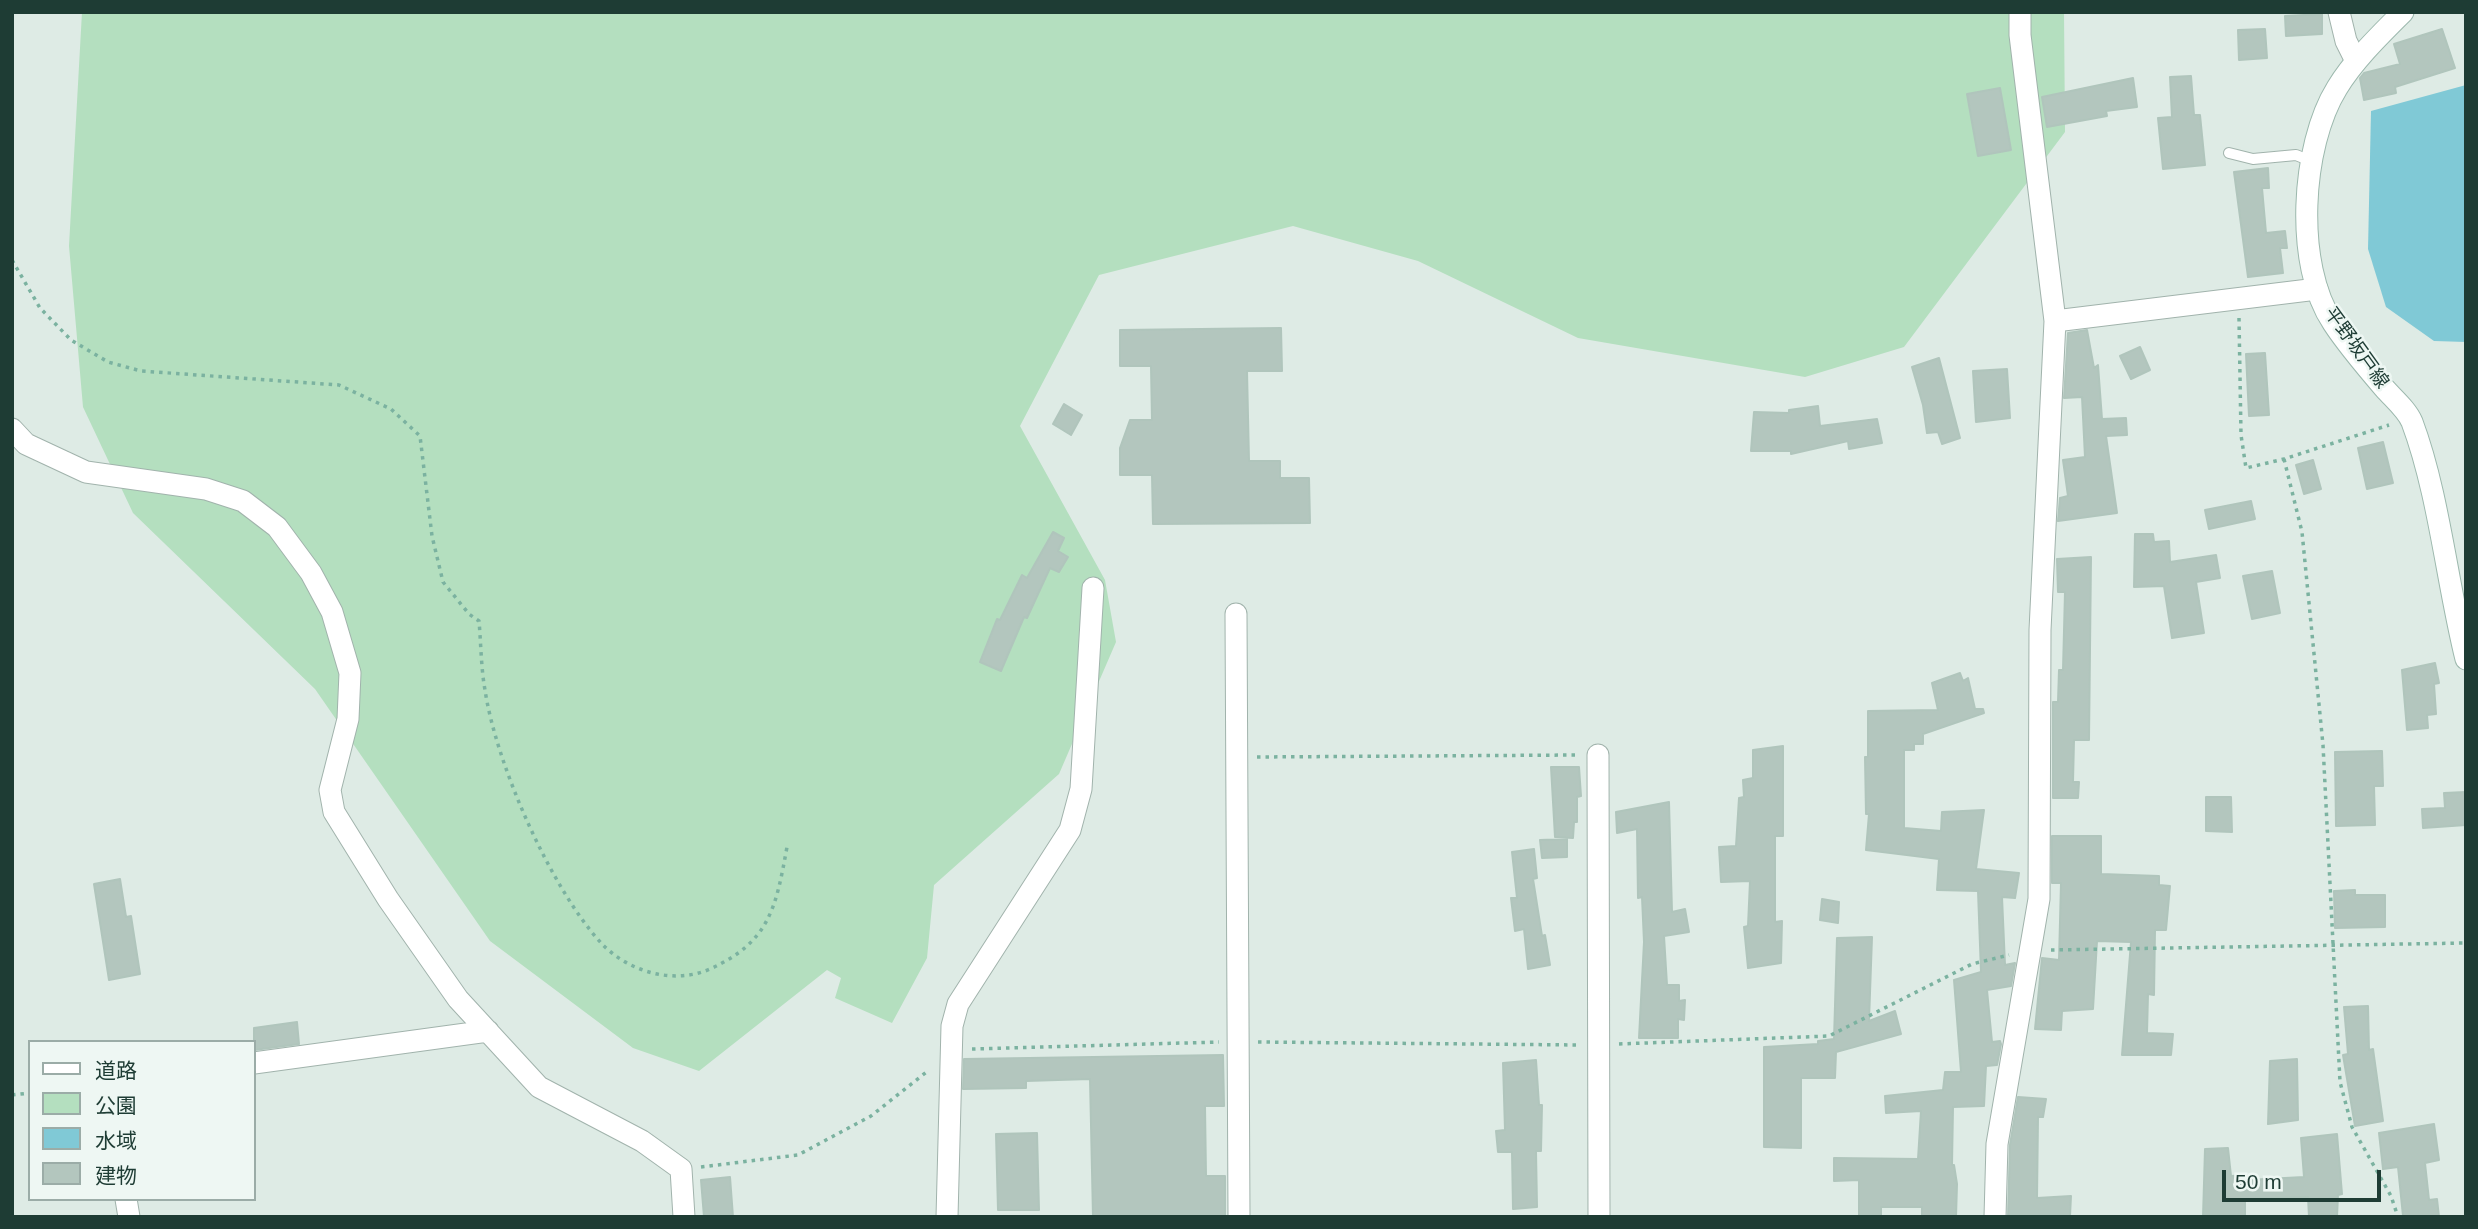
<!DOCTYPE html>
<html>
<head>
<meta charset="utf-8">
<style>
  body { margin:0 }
  #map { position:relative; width:2478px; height:1229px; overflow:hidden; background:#deebe5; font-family:Helvetica,"Noto Sans JP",sans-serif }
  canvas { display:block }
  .frame { position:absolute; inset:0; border:14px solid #1e3c34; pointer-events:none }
  .legend { position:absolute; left:28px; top:1040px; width:228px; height:161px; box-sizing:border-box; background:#eef7f3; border:2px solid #9baca7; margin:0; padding:9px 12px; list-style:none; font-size:21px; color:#1e3c34 }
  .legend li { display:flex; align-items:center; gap:14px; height:35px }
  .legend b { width:35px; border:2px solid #9baca7 }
  .scale { position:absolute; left:2222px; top:1170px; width:159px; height:32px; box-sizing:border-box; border:4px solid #1e3c34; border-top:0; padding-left:9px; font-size:21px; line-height:24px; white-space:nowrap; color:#1e3c34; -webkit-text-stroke:5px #eef7f3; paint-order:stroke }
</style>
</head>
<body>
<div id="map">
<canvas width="2478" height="1229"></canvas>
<div class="frame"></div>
<ul class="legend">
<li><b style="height:9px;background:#fff"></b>道路</li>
<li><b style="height:19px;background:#b4dfbf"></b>公園</li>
<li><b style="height:19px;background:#80c9d6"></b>水域</li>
<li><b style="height:19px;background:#b3c6be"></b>建物</li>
</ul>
<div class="scale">50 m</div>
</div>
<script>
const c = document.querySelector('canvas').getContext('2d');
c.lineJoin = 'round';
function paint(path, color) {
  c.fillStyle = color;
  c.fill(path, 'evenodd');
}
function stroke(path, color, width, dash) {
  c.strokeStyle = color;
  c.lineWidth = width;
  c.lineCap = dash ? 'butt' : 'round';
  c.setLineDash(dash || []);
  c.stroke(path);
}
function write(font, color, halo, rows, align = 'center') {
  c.font = font + ' Helvetica,"Noto Sans JP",sans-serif';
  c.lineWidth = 5;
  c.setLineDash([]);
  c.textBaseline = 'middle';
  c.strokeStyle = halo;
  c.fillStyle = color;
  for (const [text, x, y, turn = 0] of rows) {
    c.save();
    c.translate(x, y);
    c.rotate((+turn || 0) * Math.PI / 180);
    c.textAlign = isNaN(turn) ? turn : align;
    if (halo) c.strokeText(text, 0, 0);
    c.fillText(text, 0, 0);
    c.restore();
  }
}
paint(new Path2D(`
  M82,12h1982l1,120 -161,215 -99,30 -227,-39 -160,-77 -125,-35 -194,49 -79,151 85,154 11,62 -57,132 -125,111 -7,73 -35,65 -57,-25 6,-20 -14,-8 -128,101 -66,-23 -143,-107 -175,-252 -182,-176 -50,-106 -14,-161z`), '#b4dfbf');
paint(new Path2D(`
  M2466,85v257l-32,-1 -48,-34 -18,-58 3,-138z`), '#80c9d6');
const building = new Path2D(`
  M2322,14v20l-36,2 -1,-20z
  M2265,29l2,29 -28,2 -1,-30z
  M2442,29l13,39 -60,19 1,6 -32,7 -4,-22 4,-5 36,-9 -6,-20z
  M2191,76l3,39h6l5,50 -42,4 -5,-51 14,-1 -2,-40z
  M2133,78l4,29 -31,4 1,5 -60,11 -5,-30z
  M2000,88l11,62 -33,6 -11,-62z
  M2268,168l1,20h-7l4,45 19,-2 2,17h-7l3,25 -35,4 -14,-105z
  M1281,328l1,43h-35l2,90h31v17h29l1,45 -157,1 -1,-49h-32v-27l10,-28h22l-1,-54h-31v-36z
  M2087,330l7,38 4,-3 4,54 24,-1 1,17 -21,1 11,77 -59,8 2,-23 8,-2 -5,-36 22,-3 -3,-60 -18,1 4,-65z
  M2140,347l10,23 -19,9 -11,-23z
  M2265,353l4,62 -20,1 -3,-62z
  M1939,358l21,80 -18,6 -4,-12 -11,1 -4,-28 -11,-38z
  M2007,369l3,49 -34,4 -3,-51z
  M1064,404l18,11 -11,20 -18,-11z
  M1818,406l2,20 57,-7 5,24 -33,6 -1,-8 -57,13v-3h-40l3,-39 35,1v-3z
  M2383,442l10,41 -26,6 -9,-41z
  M2313,460l8,29 -17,5 -8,-29z
  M2251,501l4,18 -46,10 -4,-19z
  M1053,532l11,6 -6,13 10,6 -9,15 -9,-4 -23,50 -3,-1 -23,54 -21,-9 17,-43 3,1 22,-45 5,3z
  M2135,534h18l1,8 15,-1 1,21 46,-7 4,23 -24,4 8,51 -32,5 -8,-52 -30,1z
  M2091,557l-2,183h-15l-1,42h6l-1,16h-25v-96h5l1,-32h4l2,-78h-7l-1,-33z
  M2272,571l8,42 -28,6 -9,-43z
  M2435,663l4,20 -5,1 2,30 -9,1 1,13 -21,2 -5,-60z
  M1960,673l3,8 5,-3 7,31h8l1,4 -61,21v10h-9v6h-10v78l37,3 1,-19 42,-2 -8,59 43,4 -4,25 -13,-1 3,68 10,-2 -4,23 -24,4 5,52 8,-1 1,3 -4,21 -11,1 -2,40 -31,1 -1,58h2l3,19 -1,33h-34v-10h-41v10h-22v-37l-25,1v-23l84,1 3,-48 -35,2 -1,-17 58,-6 2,-18h16l-7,-92 27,-8 -3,-81 -41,-1 2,-31 -73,-9 3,-36h-3l-1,-57h3v-46l70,-1 -6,-27z
  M1783,746v90h-8v86l7,-1 -1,42 -33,5 -4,-41 4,-1 2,-45 -29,1 -2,-35 17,-1 3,-48 5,-1 -1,-17 10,-2v-28z
  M2382,751l1,35h-9l1,39 -39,1 -1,-74z
  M1551,767h28l2,29 -4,1v25h-3l-1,16 -18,-1z
  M2466,792v33l-43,3 -1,-19 23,-1 -1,-15z
  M2206,797h25l1,35 -26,-1z
  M1669,802l3,110 13,-3 4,23 -25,4 3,49h12v16l6,-1 -1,20 -6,-1v19h-39l5,-96 -2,-45 -4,1 -1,-69 -20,4 -1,-21z
  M2052,836h49v38l58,2v9l11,1 -4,44h-11l-1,65 -6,-1 -1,39 26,1 -2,21h-49l9,-113 -34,-1 -4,68 -31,2 -1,19 -26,-1 7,-71 17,2 2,-77h-9z
  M1567,839v18l-25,1 -2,-18z
  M1534,849l3,29 -4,1 9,57 3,-1 5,30 -22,4 -4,-40 -9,2 -4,-33h6l-5,-46z
  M120,879l6,38 5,-1 9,58 -31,6 -15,-96z
  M2355,890v5h30v32l-50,1 -1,-37z
  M1822,899l17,3 -1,21 -18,-3z
  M1872,937l-3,84 26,-10 6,23 -65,18 -1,26h-34v70l-37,-1v-100l54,-3v-3l16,-2 3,-101z
  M2368,1006l1,44 4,-1 10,72 -28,5 -12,-71 5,-1 -4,-47z
  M297,1022l2,22 -45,6v-22z
  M1223,1055l1,51h-19l1,70h19v41h-132l-3,-138 -64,2v7l-63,1 1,-30z
  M2297,1059l1,61 -30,4 2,-63z
  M1536,1060l3,45h3l-1,46h-5l1,56 -24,2 -1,-57h-14l-2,-21 9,-1 -2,-67z
  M2018,1097l28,2 -3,18h-5l-1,81 34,-2 -1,20 -62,1 2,-72z
  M2434,1124l5,36 -14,3 4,37 8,-1 2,18 -36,-1 -5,-49 -15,2 -4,-36z
  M1037,1133l2,77h-41l-2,-76z
  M2337,1134l5,60 -4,1 -1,22h-28l-1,-20 -63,2v18h-42l2,-68 23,-1 3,28 16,-1v5l57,-3 -3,-39z
  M730,1177l3,40h-29l-3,-37z`);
paint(building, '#b3c6be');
stroke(building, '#b0c5bc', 2);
const service = new Path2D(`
  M2229,153l24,6 43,-4 15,6`);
const minor = new Path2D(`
  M2339,12l7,29 10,20
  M2055,321l262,-32
  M12,429l14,15 60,28 120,17 37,12 34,26 34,46 21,39 18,61 -2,46 -18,71 4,22 54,87 70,100 81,88 103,54 39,28 3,48
  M1236,614l3,603
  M1598,755l1,462
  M254,1063l234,-32
  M126,1199l3,18
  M947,1217l5,-191 6,-22 112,-174 11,-41 12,-201
  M1995,1217l2,-73 42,-245 1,-269 15,-309 -35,-286v-23`);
const secondary = new Path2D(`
  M2403,12c-23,23 -49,48 -66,76 -36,58 -43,177 -4,235 15,23 34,45 52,66 9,10 22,21 27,33 27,72 35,161 54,237`);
stroke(service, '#a1b3ac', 12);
stroke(minor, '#a1b3ac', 23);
stroke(secondary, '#9cb8ad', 23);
stroke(new Path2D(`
  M12,260l28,48 31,32 37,22 33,9 198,14 52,24 29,27 12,100 11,46 26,32 10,7c2,23 2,47 6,69 11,74 66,199 117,254 27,28 72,41 108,25 60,-27 66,-62 77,-122
  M2239,318l2,117 5,33 38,-9 105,-34
  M2284,459l18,73 21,213 17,337 12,45 39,69 7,21
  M1257,757l321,-2
  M2051,950l415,-7
  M1258,1042l322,3
  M1619,1044l210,-8 143,-72 37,-9
  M972,1049l247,-7
  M12,1095l18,-2
  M701,1167l97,-12 73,-39 58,-46`), '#7bb2a0', 3.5, [3.5, 5]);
stroke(service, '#fff', 10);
stroke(minor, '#fff', 21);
stroke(secondary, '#fff', 21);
write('19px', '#1e3c34', '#eef7f3', [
  ["平野坂戸線",2356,348,54]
]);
</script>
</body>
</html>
